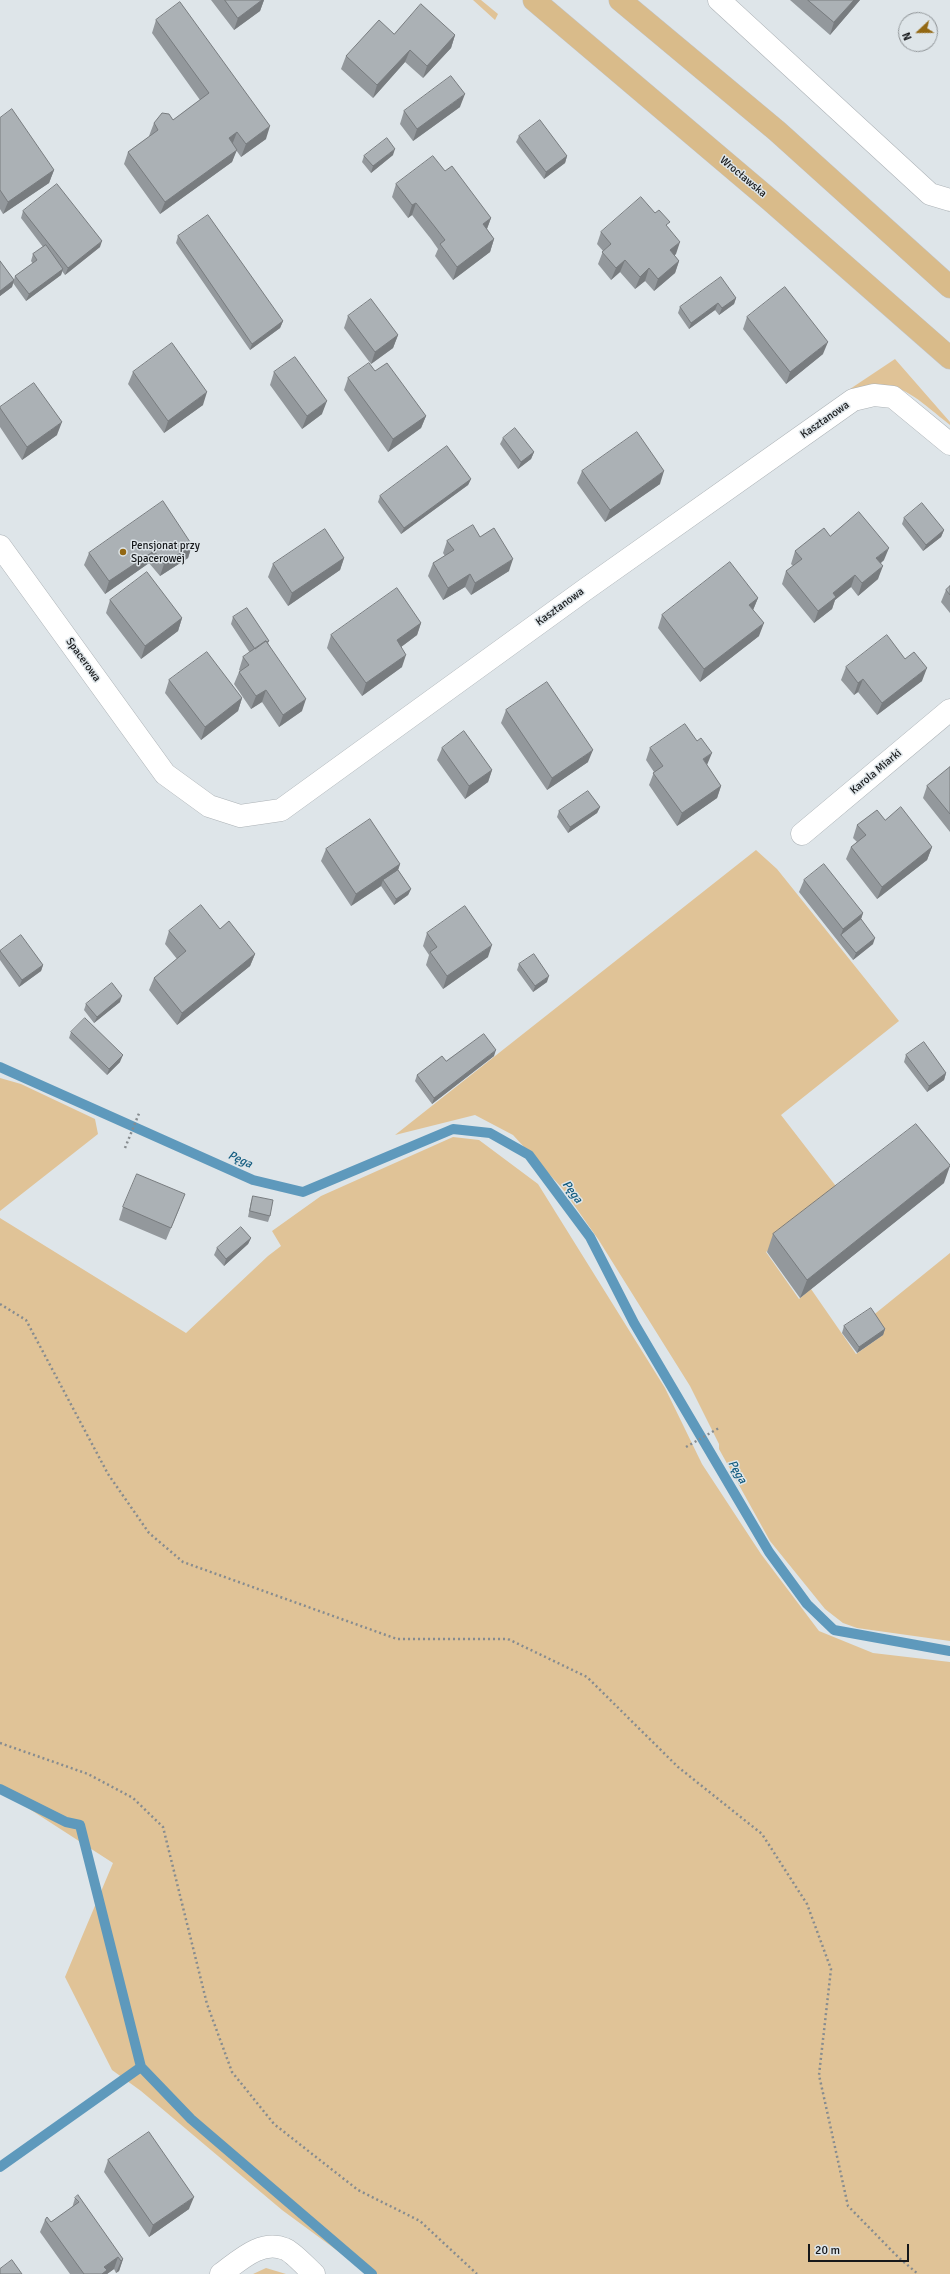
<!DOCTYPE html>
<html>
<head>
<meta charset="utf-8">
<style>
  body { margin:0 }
  #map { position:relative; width:950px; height:2274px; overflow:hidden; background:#dee5e9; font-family:Signika,sans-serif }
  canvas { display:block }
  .north { position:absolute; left:898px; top:12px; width:40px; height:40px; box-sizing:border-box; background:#dee5e9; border:1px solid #8e9396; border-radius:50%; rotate:248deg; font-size:11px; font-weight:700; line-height:16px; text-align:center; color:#16181a }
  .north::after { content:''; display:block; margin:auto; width:14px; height:18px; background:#936813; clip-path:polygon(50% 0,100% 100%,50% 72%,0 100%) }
  .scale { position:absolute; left:808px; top:2244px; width:101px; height:18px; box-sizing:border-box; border:2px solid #16181a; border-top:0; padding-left:5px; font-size:12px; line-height:14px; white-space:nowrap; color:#16181a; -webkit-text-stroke:3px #dee5e9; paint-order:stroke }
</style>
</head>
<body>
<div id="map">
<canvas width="950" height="2274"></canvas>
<div class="north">N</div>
<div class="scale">20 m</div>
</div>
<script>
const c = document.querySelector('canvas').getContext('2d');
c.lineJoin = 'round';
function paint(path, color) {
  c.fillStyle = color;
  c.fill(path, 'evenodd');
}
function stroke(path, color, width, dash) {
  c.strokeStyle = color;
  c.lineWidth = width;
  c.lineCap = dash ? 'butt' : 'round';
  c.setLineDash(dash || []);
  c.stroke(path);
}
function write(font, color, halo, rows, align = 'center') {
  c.font = font + ' Signika,sans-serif';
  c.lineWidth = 3;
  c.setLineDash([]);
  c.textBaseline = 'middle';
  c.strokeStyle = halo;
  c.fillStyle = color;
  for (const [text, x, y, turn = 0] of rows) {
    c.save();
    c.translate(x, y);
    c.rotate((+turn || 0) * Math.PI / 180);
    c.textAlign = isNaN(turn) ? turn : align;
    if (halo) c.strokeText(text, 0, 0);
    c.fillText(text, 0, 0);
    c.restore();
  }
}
paint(new Path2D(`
  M473,0h8l17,14 -3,6z
  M895,359l55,63v3c-37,-29 -53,-51 -103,-34z
  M756,850l21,19 122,152 -118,94 61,79 -76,58 33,47 12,-10 45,65 27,-19 -12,-18 79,-64v388l-93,-13 -14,-5 -18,-14 -55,-68 -51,-92v-5l-29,-58 -92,-147 -36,-51 -49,-53 -38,-20 -80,20z
  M0,1078l21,6 74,35 3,15 -98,77z
  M453,1137l26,3 59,44 127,204 37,76 59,90 58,77 54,22 77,9v612h-581l-87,-64 -141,-119 -29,-21 -47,-93 48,-114 -113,-73v-572l186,115 82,-77 13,-10 -9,-15 49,-35z
  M266,2268l20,6h-33z`), '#e0c397');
stroke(new Path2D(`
  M0,1067l253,113 50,12 150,-63 37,4 39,22 61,82 44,86 135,229 38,52 27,26 116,21
  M0,1789l66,33 14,3 61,242 50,52 181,155
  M0,2167l141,-100`), '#5e99bc', 10);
const minor = new Path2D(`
  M719,0l211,194 20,6
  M0,546l165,228 44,32 31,10 41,-6 305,-221 267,-189 21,-5 19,2 57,47
  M802,834l148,-124
  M221,2274c18,-13 40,-35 64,-25 8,3 22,19 29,25`);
const major = new Path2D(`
  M534,0l236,200 180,158
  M620,0l157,131 173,156`);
stroke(minor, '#acb2b6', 23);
stroke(major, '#c2c3c3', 23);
stroke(new Path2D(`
  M125,1148l15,-37
  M0,1304l26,16 82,154 41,59 34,29 214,77h111l79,38 91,90 84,67 45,70 24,65 -12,106 29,131 50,51 20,17
  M686,1447l33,-19
  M0,1743l88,31 45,24 30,29 44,177 25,68 42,52 84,66 62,31 57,53`), '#878c8f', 2.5, [2, 3]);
stroke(minor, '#fff', 22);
stroke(major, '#d9bb8a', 22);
paint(new Path2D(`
  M211,0h53l-4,11 -26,19z
  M790,0h70l-30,35z
  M156,20l110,119 -25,18 -5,-7 -4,12 -72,52 -36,-50 4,-12 22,-16h-1l5,-13 19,-3 27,-20 -48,-67z
  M394,34l61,1 -4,13 -28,30 -18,-16 -32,36 -32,-29 5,-13z
  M460,107l-47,34 -13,-17 4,-13z
  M0,118l54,52 -5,13 -46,31 -3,-5z
  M519,136l48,20 -2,7 -21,16 -28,-37z
  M393,155l-22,18 -9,-11 2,-6z
  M445,171l46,47 -4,11 7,10 -4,13 -37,28 -18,-24 3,-7 -7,-10 -19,-24 -4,3 -16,-21 4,-13z
  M23,211l77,36 -35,28 -3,-4 -1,4 -35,26 -13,-18 -1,4 -12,9v-35l14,19 1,-4 18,-12 -2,-3 2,-7 10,-7 -22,-29z
  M668,227l8,27 -2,1 5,6 -4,12 -21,18 -9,-10 -10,8 -15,-17 -9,8 -13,-16 5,-13 -6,-7 4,-12z
  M178,236l105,85 -3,7 -30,22 -74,-107z
  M736,298l-2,6 -15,11 -4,-5 -26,19 -11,-16 2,-6z
  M348,316l50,19 -5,13 -22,16 -27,-36z
  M747,317l76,37 -37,30 -43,-55z
  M375,371l51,45 -5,12 -33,24 -44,-62 4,-12z
  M133,372l70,33 -39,28 -36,-49z
  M274,372l48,42 -20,15 -32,-44z
  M0,407l57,28 -35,25 -22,-33z
  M503,438l31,14 -3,7 -13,10 -18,-25z
  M582,471l78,13 -55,38 -28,-39z
  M471,479l-3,6 -67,49 -23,-32 2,-6z
  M904,518l40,12 -3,7 -18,14 -21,-27z
  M830,536l54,24 -4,4 -2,15 -20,17 -7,-9 -16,13 -3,9 -18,14 -32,-39 4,-13 7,-5 -2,-2 4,-13z
  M480,537l29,34 -38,24 -6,-8 -22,13 -15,-24 5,-13 12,-7 -2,-3 4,-12z
  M192,545l-4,13 -28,18 -11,-13 -44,31 -21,-29 5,-12z
  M344,558l-4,12 -52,36 -20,-29 5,-13z
  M950,586v27l-9,-11 5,-12z
  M758,598l-5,12 6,26 -59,46 -42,-54 4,-13z
  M110,600l72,18 -4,13 -37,28 -35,-46z
  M233,617l36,24 -1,2 34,68 -23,16 -17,-25 -11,7 -17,-25 5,-12 1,-1 -1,-1 4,-13 7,-4 -19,-29z
  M421,623l-4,12 -16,12 1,20 -40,29 -35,-48 4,-13z
  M846,667l76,14 -45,34 -19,-23 -4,3 -13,-15z
  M169,680l73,18 -4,13 -37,29 -36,-47z
  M506,710l82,52 -41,28 -46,-67z
  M442,748l50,22 -4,12 -23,17 -28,-39z
  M650,748l57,17 14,21 -4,12 -40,28 -28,-41 5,-13 -8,-12z
  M950,767v65l-27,-34 4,-12z
  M600,807l-3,6 -29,20 -11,-16 2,-6z
  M857,825l75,22 -5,13 -50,39 -31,-40 5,-12 6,-5 -4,-4z
  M326,849l74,15 -2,6 13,19 -3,6 -14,10 -13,-19 -30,20 -30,-45z
  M804,880l59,33 -2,6 12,25 -20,16 -54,-68z
  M220,929l35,25 -5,12 -73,59 -28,-35 5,-12 23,-19 -12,-15 4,-13z
  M427,933l61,24 -45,32 -17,-24 3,-10 -6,-9z
  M0,950l43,15 -2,6 -22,16 -19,-27z
  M519,964l28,18 -14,10 -16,-22z
  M120,1002l-26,21 -10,-13 2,-6z
  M71,1032l49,30 -13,13 -38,-37z
  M906,1055l40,18 -2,7 -17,12 -23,-30z
  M494,1056l-62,48 -17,-23 2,-6 29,-14z
  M944,1183l-144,115 -33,-46 6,-18z
  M253,1196l17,20 -2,6 -20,-5 3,-15z
  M123,1207h57l-14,33 -47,-20z
  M251,1238l-3,6 -24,22 -10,-11 3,-7z
  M844,1326l41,3 -2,6 -26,18 -15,-20z
  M108,2160l81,49 -40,28 -45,-65z
  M75,2198l48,61 -4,12 -3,2 -2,-4 -7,5h-37l-30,-42 5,-12 6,2 21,-14z`), '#93989c');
paint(new Path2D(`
  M262,0h2l-4,11 -26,19 4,-12z
  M854,0h6l-30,35 4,-13z
  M455,35l-4,13 -28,30 4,-12z
  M410,50l-5,12 -32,36 4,-13z
  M465,94l-5,13 -47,34 4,-12z
  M270,126l-4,13 -25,18 5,-13z
  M237,132l-5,13 -3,-7z
  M395,149l-2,6 -22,18 2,-7z
  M237,150l-5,12 -72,52 5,-12z
  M567,156l-2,7 -21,16 2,-7z
  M54,170l-5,13 -46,31 5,-12z
  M416,203l-4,12 -4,3 4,-13z
  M491,218l-5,13 -3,-7z
  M494,239l-4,13 -37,28 4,-13z
  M102,241l-2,6 -35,28 3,-7z
  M680,242l-4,12 -10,9 4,-13z
  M625,260l-5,12 -9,8 5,-12z
  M679,261l-4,12 -21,18 4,-12z
  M649,268l-4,13 -10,8 5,-12z
  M63,269l-2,6 -35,26 3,-7z
  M14,280l-2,7 -12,9v-5z
  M736,298l-2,6 -15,11 3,-7z
  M718,303l-3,7 -26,19 2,-6z
  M283,321l-3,7 -30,22 2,-6z
  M398,335l-5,13 -22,16 4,-12z
  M828,342l-5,12 -37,30 4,-12z
  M207,392l-4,13 -39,28 4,-12z
  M327,401l-5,13 -20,15 5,-13z
  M426,416l-5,12 -33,24 5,-13z
  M62,422l-5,13 -35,25 5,-13z
  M534,452l-3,7 -13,10 3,-7z
  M664,471l-4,13 -55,38 5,-12z
  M471,479l-3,6 -67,49 3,-6z
  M944,530l-3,7 -18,14 3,-6z
  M192,545l-4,13 -28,18 4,-12z
  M889,548l-5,12 -12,10 4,-12z
  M154,551l-5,12 -44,31 4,-13z
  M344,558l-4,12 -52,36 4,-13z
  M513,559l-4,12 -38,24 4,-12z
  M883,566l-5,13 -20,17 4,-13z
  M470,574l-5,13 -22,13 5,-12z
  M855,575l-4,12 -16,13 -3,9 -18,14 4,-12 15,-18z
  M758,598l-5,12 -4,-5z
  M182,618l-4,13 -37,28 4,-13z
  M421,623l-4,12 -24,18 4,-13z
  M764,623l-5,13 -59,46 4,-13z
  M406,655l-4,12 -40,29 4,-13z
  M927,668l-5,13 -45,34 5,-12z
  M863,679l-5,13 -4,3 4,-12z
  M266,690l-4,12 -11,7 5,-13z
  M242,698l-4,13 -37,29 4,-13z
  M306,699l-4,12 -23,16 4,-12z
  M593,750l-5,12 -41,28 5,-12z
  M712,753l-5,12 -4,-6z
  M492,770l-4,12 -23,17 4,-13z
  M721,786l-4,12 -40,28 5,-13z
  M600,807l-3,6 -29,20 2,-6z
  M932,847l-5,13 -50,39 5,-12z
  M400,864l-4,12 -13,4 -2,6 -30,20 5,-12z
  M411,889l-3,6 -14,10 2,-6z
  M863,913l-4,12 -18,10 2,-6z
  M875,938l-2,6 -20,16 3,-7z
  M492,945l-4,12 -45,32 4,-13z
  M255,954l-5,12 -73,59 5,-12z
  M43,965l-2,6 -22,16 3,-7z
  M549,976l-2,6 -14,10 2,-6z
  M122,996l-2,6 -26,21 3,-6z
  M496,1050l-2,6 -62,48 2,-6z
  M123,1055l-3,7 -13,13 2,-6z
  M946,1073l-2,7 -17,12 2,-6z
  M950,1166l-6,17 -144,115 7,-18z
  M251,1238l-3,6 -24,22 2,-7z
  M885,1329l-2,6 -26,18 2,-6z
  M194,2197l-5,12 -40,28 4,-12z
  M118,2257l-4,12 -7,5h-6l3,-7z
  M123,2259l-4,12 -3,2 5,-12z`), '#787c7f');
const building = new Path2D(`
  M225,0h37l-24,18z
  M808,0h46l-20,22z
  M180,2l90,124 -24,18 -9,-12 -8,6 8,12 -72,52 -37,-50 30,-22 -4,-7 8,-10 7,1 4,6 36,-27 -53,-73z
  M421,4l34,31 -28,31 -17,-16 -33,35 -31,-29 33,-36 15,14z
  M451,76l14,18 -48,35 -13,-18z
  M12,109l42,61 -46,32 -8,-12v-72z
  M540,120l27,36 -21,16 -27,-36z
  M387,138l8,11 -22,17 -9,-10z
  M433,156l12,15 7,-5 39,52 -8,6 11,15 -37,28 -17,-23 5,-4 -10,-13 -19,-24 -4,2 -16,-21z
  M57,184l45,57 -34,27 -45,-57z
  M641,197l14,16 4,-3 11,12 -4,3 14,17 -10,8 9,11 -21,18 -9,-11 -9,9 -15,-17 -9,8 -14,-16 9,-8 -10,-12z
  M208,215l75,106 -31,23 -74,-108z
  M46,245l17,24 -34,25 -14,-18 22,-16 -4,-6z
  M0,261l14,19 -14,11z
  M721,277l15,21 -14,10 -4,-5 -27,20 -11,-16z
  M785,287l43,55 -38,30 -43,-55z
  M371,299l27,36 -23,17 -27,-36z
  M172,343l35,49 -39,29 -35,-49z
  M295,357l32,44 -20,15 -33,-44z
  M369,363l6,8 12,-8 39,53 -33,23 -45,-61z
  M34,383l28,39 -35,25 -27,-39v-1z
  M515,428l19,24 -13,10 -18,-24z
  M637,432l27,39 -54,39 -28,-39z
  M447,446l24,33 -67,49 -24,-32z
  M163,501l29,44 -28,19 -10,-13 -45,30 -20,-28z
  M922,503l22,27 -18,15 -22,-27z
  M859,512l30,36 -13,10 7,8 -21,17 -7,-8 -22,18 3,4 -18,14 -32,-40 16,-12 -7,-8 29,-23 6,8z
  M473,525l7,12 14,-9 19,31 -38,24 -5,-9 -22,14 -15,-25 21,-13 -7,-9z
  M325,529l19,29 -52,35 -19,-29z
  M730,562l28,36 -9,7 15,18 -60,46 -42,-54z
  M147,572l35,46 -37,28 -35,-46z
  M950,586v9l-4,-5z
  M397,588l24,35 -24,17 9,15 -40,28 -35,-48z
  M247,608l22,33 -2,1 -1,-1 -11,8 -22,-32z
  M887,635l18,24 9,-7 13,16 -45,35 -19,-24 -5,4 -12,-16z
  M266,641l40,58 -23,16 -17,-25 -10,6 -17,-24 10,-7 -6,-8z
  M207,652l35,46 -37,29 -36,-47z
  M547,682l46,68 -41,28 -46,-68z
  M685,724l12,17 4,-3 11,15 -9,6 18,27 -39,27 -29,-40 10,-7 -13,-18z
  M464,731l28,39 -23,16 -27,-38z
  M950,767v47l-23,-28z
  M588,791l12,16 -30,20 -11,-16z
  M901,807l31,40 -50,40 -31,-40 15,-12 -9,-10 20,-15 8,10z
  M370,819l30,45 -44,30 -30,-45z
  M824,864l39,49 -20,16 -39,-49z
  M398,870l13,19 -15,10 -13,-19z
  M201,905l19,24 9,-8 26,33 -73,59 -28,-35 32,-27 -17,-20z
  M465,906l27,39 -45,31 -17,-24 7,-5 -10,-14z
  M861,919l14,19 -19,15 -15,-18z
  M21,935l22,30 -21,15 -22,-29z
  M534,954l15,22 -14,10 -16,-22z
  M112,983l10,13 -25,21 -11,-13z
  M85,1018l38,37 -14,14 -38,-37z
  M484,1034l12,16 -62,48 -17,-23 25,-19 4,5z
  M924,1042l22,31 -17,13 -23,-31z
  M916,1124l34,41v1l-143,114 -34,-46z
  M137,1174l48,20 -14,34 -48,-21z
  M253,1196l20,4 -3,16 -20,-5z
  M241,1227l10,11 -25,21 -9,-11z
  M871,1308l14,21 -26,18 -15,-21z
  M149,2132l45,65 -41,28 -45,-65z
  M78,2195l45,64 -2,2 -3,-4 -14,10 3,3 -5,4h-18l-39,-54 2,-3 4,5 28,-20 -4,-4z
  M12,2260l10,14h-22v-5z`);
paint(building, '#abb1b5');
stroke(building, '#787c7f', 1);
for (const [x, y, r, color] of [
  [123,552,4,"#936813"]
]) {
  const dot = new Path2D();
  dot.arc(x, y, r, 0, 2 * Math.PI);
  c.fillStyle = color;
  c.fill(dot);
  stroke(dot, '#dee5e9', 1.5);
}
write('11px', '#16181a', '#dee5e9', [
  ["Wrocławska",743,177,40],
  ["Kasztanowa",825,420,-35],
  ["Kasztanowa",560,607,-36],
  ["Spacerowa",83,660,54],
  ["Karola Miarki",876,772,-40]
]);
write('11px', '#16181a', '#dee5e9', [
  ["Pensjonat przy",131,546],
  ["Spacerowej",131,559]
], 'left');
write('italic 12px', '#115b7f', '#dee5e9', [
  ["Pęga",240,1160,24],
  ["Pęga",572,1192,53],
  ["Pęga",737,1472,60]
]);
</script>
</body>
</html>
